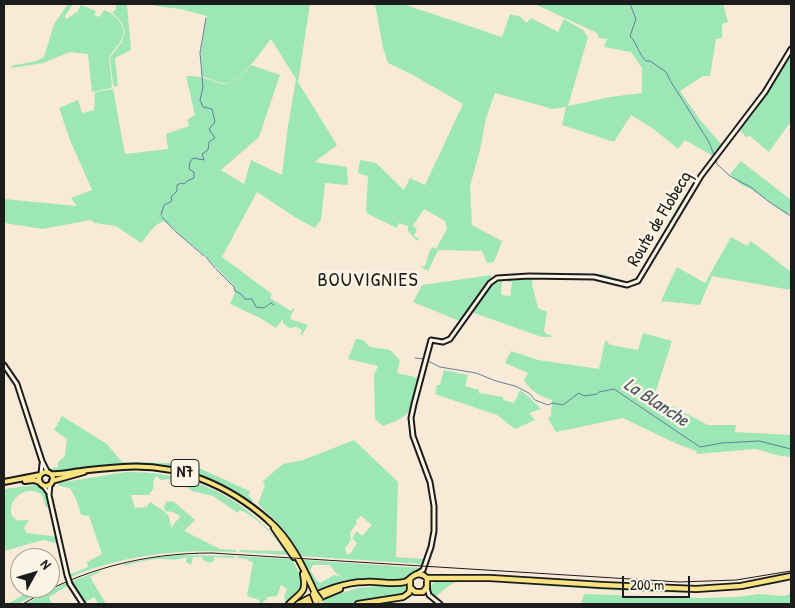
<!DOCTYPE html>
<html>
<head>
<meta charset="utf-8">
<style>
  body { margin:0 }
  #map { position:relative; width:795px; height:608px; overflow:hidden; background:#f9e9d7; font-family:"Patrick Hand",sans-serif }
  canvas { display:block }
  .frame { position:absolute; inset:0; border:5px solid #1c1c1c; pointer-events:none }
  .north { position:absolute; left:10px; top:548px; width:50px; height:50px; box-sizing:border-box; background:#fcf5e5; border:1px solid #a29e95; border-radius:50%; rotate:51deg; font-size:14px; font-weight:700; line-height:20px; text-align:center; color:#1c1c1c }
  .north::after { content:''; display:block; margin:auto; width:18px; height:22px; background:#1c1c1c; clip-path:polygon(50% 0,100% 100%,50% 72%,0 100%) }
  .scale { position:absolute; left:622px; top:576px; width:68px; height:22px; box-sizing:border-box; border:2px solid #1c1c1c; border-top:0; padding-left:6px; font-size:15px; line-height:18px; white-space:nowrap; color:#1c1c1c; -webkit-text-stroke:4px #fcf5e5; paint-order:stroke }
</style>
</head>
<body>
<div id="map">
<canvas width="795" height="608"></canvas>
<div class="frame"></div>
<div class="north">N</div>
<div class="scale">200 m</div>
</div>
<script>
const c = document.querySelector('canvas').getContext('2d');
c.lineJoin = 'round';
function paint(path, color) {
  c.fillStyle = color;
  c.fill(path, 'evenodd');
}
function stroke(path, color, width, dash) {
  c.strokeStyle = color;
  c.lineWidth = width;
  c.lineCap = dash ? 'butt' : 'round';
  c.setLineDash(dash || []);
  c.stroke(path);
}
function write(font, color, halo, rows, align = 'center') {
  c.font = font + ' "Patrick Hand",sans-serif';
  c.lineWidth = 5;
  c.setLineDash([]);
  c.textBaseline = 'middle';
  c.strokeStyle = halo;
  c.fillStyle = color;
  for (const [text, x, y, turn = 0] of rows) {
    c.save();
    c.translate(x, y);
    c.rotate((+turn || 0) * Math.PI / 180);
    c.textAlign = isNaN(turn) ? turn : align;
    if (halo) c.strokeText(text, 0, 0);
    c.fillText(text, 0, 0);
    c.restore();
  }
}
paint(new Path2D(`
  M68,4h5l-8,12 1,3 11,-7 4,-7 13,5 2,2 -2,3 5,2 5,-7c7,2 12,7 16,12 11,15 -4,23 -11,35l3,29 -1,2 -19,4 -4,-38 -18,-2 -27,11 -31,5 -1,-2 25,-5 8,-4 10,-33z
  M116,4h11l4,46 -16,8 3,28 -3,1 -2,-2 -3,-28 12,-15 3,-10 -3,-9 -10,-11 3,-1z
  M151,4h159l-12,78 39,63 -22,17 32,5 1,17 -1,1 -22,-2 -4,37 -6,8 -17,-9 -41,-27 -35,65 50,37 -2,4 21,13 4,-4 -5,12 18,6 -6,10 -2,-1 2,-4 -5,-3 -8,1 -6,-5v-4l-7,9 -16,-10 -30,-14 5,-12 -1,-6 -28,-29 -42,-36 -8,4 -15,18 -25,-17 -21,-3 -5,-3 -47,9 -39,-6v-24l73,7 -6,-8 21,-8 -22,-50 -11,-32 19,-8 4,13 12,-3 1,-18 18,-3 12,65 43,-5 -2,-15 23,-8 -2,-6 8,-5 -9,-39c34,-1 35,24 65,-11l29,10 -21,62 -38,33 23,14 7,-24 31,15 6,-49 8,-47 -25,-40c-8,10 -30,42 -43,44 -8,1 -19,-4 -26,-7l-1,-26 6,-34 -27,-7 -25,-3z
  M375,4h28l99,33 8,-23 11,3 5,6 5,-5 27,14 6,-13 19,11 5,7 -20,69 42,-9 32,-4v-25l-11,-16 -27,-5 3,-8 -8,-1 -2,-5 -62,-29h188l5,18 -6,2v14l-6,1 -6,37h-7l-23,15 20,29 22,25 -9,11 -28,-16 -7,9 -23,-19 -24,-15 -17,27 -52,-17 4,-18 -13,2 -58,-16 -9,25 -6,32 -10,36 2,39 30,16 -8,21 -7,1 -5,-12 -44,-1 -10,21 -7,-4 4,-1 5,-16 3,-3 3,2 11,-20 -2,-8 -21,-12 -11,17 4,3 -3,7 5,3 -2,2 -9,-10v-5l-9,-3 -2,5 -29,-14 -2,-3 2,-35 -10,-3 2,-13 16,3 28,27 6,-12 15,7 38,-81 -50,-29 -25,-12 -5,-15z
  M791,49v72l-22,31 -19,-16 -4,1 -8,-9 33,-41z
  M741,161l50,39v9l-4,6 -36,-26 -11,-5 -10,-10z
  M685,195l3,1 -49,83c-15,9 -20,2 -35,-2 -9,-2 -19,-2 -29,-2v-1h27l26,8 7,-1 6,-6 11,-19 22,-43z
  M731,237l16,9 4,-5 40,31v18l-79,-14 -12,29 -39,-4 16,-34 28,16z
  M491,275v4l-29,43 -49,-20 9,-17z
  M533,277l-1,7 6,24 9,4 -3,19 2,3 5,1v2h-9l-71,-25 18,-27 5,-5 8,-2 -1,17 9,1 2,-14h-4v-3z
  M643,333l29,8 -18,56 54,28h28l-1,7 56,3v22l-11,-1 -24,-7 -60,5 1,-3 -20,-7 -54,-26 -67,14 -8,-14 3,-2 1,-16c-14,-5 -18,-7 -28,-19l4,-8 -23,-10 6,-12 27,9 61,9 6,-28h2l3,4 28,5z
  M356,339l7,1 7,7 20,3 10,10 -3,13 22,5c-8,31 -4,37 -36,48l-8,-7 -1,-44 4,-9 -30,-7z
  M444,370l24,5 -3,11 14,4v3l24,4v3l11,3 6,-13 8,6 13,13 -12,4 6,7 -20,9 -18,-14 -62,-21 2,-9h3z
  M62,416l45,28 15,18 45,1 32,5 48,22 4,2 -3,3 5,5 -2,4c-37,-28 -83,-42 -129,-39 -23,1 -45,5 -68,8l-2,-3v-2l6,-1v-5l7,-6 2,-17 -13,-9z
  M354,440l44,42 -2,75 27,2 2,1 -2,4 -124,-8 -19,-26 2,-2 -24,-24 7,-19 -2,-4 20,-17 20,-4zM361,516l11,9 -10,11 -5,-5 -5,7 5,5 -7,11h-3l-2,-5 6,-9 -1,-7 7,-10 -1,-3z
  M126,472c68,-1 124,27 163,83l-50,-3 1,-2 44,1c-9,-15 -29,-36 -45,-41l-1,3 -25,-17 -21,-5 -15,-10 -9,-2 -7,1 -5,-4 -3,6 1,6 -5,7h-18l4,13 12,-1 1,-3 3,-2c4,4 14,9 17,13 2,4 2,9 4,13l3,-6 4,-3 1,-3 -7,-4 -8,-1 -1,-4 2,-5 7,-1 22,19 -11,11 36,18 17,1 -2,2c-59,-3 -110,3 -165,25l-1,-2 19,-8 -1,-5 15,-8 -13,-38 -8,-1 -4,-14 -7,-13 -11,-2 -1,-3z
  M36,485c12,2 12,13 14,23l-4,-1 -4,-12c-21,-16 -42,17 -25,25 3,1 8,0 12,0l-5,8 3,5 32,4 1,7 -17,-4 -39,11v-62z
  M181,555l54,1 -1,2 -20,-1v4l-4,2 -7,-3 -1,-3h-9l-2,8 -5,-3 1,-5c-10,3 -13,3 -23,2 -12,-1 -28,4 -40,7v-2l34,-7z
  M238,556l54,3 10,19v12l-16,14 -2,-7 3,-8 -6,-4 -4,11 -10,1 -1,4 -2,-1 -1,4h-4v-4l-12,-4 6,-34 -4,-1 -2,-2 -10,-1z
  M302,560h3l117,8 -20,12 -54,1 -13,-9 -5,-7h-17l-3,5 7,11 3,2 14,-8 6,1 6,4 -27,11z
  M105,569l-15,8 16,27h-7l-5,-7 -11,7 -7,-9 -4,-14z
  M791,578v2c-79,20 -161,11 -242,6 -25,-2 -68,-9 -92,-4 -9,2 -14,10 -22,15l-4,-3 -2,-4 4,-7 5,-2c33,-3 68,0 102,2 84,6 169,16 251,-5z
  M67,582l2,3 -20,12 3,7h-27z
  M381,586h24l3,5 -6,4 -56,9h-20l-5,-4 36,-12z
  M34,588h12l-28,16h-10z
  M584,594l118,4 35,-1 22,-3 24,2 8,-2v10h-210z`), '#9de7b7');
stroke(new Path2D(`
  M630,4l6,15 -6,17c7,7 8,17 16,25h4l16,11 5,10 38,60 5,13
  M716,160l1,4 13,12 22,12 16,13 23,15
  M161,215l3,-10 8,-4 -1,-4 6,-6v-6l4,-2 3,1 3,-3 7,-3v-6l-5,-3 1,-7 3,-4 11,2 -2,-6 6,-4 1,-8 6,-4 -6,-9 6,-7 -3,-13 -9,-2 -3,-7 3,-13 -3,-34 6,-35
  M162,217l12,13
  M175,231l29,25
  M206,257l9,11
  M216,269l18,18 1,4 6,3 4,5h7l4,8 8,1 7,-5 3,2
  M415,358l9,1
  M428,361l12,6 36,6 20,8 19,5 14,7 6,7 13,5 4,-2 11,2 16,-12 5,3 13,-2 2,-2 15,-3 86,58 22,-4 37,-2 32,8`), '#637f99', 1);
const secondary = new Path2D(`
  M4,365l13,19 25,77 6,12
  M41,474l1,-10
  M50,484l-1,11 18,80
  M43,485l5,7
  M418,573l5,-3 8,-23 3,-16v-25l-4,-24 -17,-46 -2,-18 3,-14 17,-64 12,2 7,-3 40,-56 7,-5 32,-2 65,1 33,8 11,-4 63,-105 64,-84 26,-43
  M70,584l13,20
  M427,588l2,7 11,9`);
const primary = new Path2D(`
  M39 479a7 7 0 1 1 14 0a7 7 0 1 1-14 0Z
  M51,474c10,1 20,-2 30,-3 14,-2 28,-3 42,-4 54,-4 106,18 146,54
  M25,481l9,-1 6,2
  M52,481l32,-9
  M4,482l36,-7`);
const highway = new Path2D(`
  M269,521c22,19 34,46 46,72
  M274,528l20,29
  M427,578h63l112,7 94,4 45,-3 50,-10
  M289,604c12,-12 18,-11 14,-30
  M298,604c20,-11 44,-22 67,-22 13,-1 28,3 40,0 5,-2 7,-7 13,-8l5,1 4,3v9l-4,5h-8l-5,-5v-8
  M304,604l36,-15
  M358,604l45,-7 6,-4 1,-4`);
stroke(secondary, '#1c1c1c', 7);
stroke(primary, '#1c1c1c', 8);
stroke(highway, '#1c1c1c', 8);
stroke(secondary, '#fcf5e5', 3);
stroke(primary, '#f8e281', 4);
stroke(highway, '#f8e281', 4.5);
stroke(new Path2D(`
  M23,604c58,-35 122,-51 189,-51l467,29 57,-2 55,-9`), '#1c1c1c', 1);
const secondaryBridge = new Path2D(`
  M67,575l3,9`);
const highwayBridge = new Path2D(`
  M315,593l5,7
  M313,594l3,8`);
stroke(secondaryBridge, '#1c1c1c', 7, []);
stroke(highwayBridge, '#1c1c1c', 8, []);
stroke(secondaryBridge, '#fcf5e5', 3);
stroke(highwayBridge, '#f8e281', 4.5);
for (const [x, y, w] of [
  [185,473,28]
]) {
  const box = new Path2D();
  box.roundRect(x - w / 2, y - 13.5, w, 27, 4);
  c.fillStyle = '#fcf5e5';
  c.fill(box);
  stroke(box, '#1c1c1c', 1);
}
write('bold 16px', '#1c1c1c', null, [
  ["N7",185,473]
]);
write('18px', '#1c1c1c', '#fcf5e5', [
  ["Route de Flobecq",660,219,-59]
]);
write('italic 19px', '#465665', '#fcf5e5', [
  ["La Blanche",656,403,33]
]);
c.letterSpacing = '1px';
write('20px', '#1c1c1c', '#fcf5e5', [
  ["BOUVIGNIES",368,281]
]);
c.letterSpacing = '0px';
</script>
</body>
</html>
